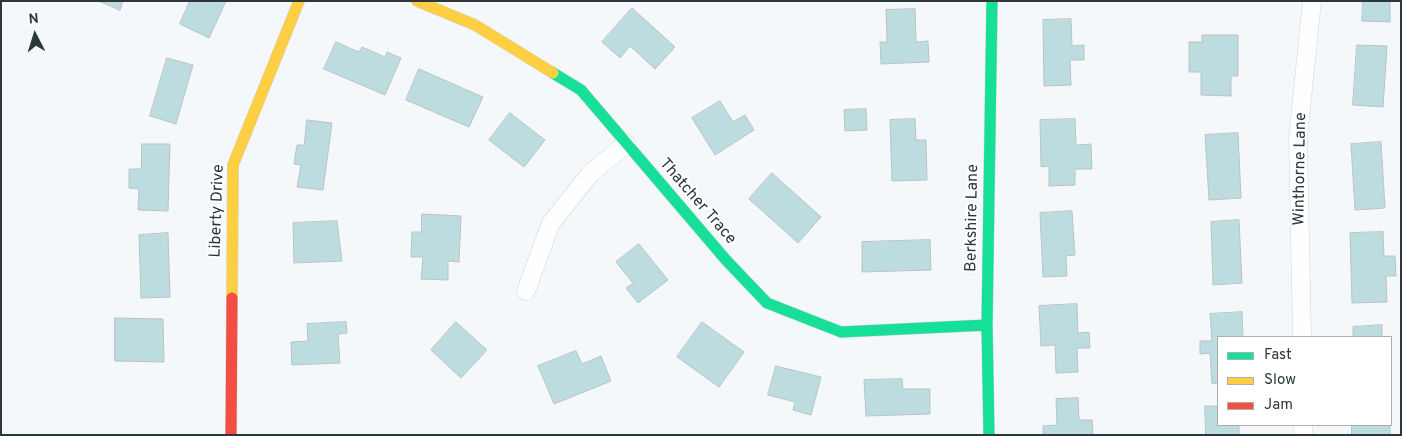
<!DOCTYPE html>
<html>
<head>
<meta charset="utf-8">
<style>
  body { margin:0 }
  #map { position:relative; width:1402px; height:436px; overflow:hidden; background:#f5f8fa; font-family:Overpass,sans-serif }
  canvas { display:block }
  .frame { position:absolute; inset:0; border:2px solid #2c373e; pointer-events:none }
  .legend { position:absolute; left:1217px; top:336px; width:175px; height:90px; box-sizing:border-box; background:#fff; border:1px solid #abafb2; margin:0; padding:6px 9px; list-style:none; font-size:15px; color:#2c373e }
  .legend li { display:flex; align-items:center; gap:10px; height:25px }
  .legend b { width:25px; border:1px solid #abafb2 }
  .north { position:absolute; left:10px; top:10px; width:50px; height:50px; -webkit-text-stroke:4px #fff; paint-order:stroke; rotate:355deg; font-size:14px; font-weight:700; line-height:20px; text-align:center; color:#2c373e }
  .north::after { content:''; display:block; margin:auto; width:18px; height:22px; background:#2c373e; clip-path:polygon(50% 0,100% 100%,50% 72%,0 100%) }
</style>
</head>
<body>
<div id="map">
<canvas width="1402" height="436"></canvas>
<div class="frame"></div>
<ul class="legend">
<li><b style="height:6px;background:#16e098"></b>Fast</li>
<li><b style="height:6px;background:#ffcf43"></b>Slow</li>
<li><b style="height:6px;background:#f24e42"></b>Jam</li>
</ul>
<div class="north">N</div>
</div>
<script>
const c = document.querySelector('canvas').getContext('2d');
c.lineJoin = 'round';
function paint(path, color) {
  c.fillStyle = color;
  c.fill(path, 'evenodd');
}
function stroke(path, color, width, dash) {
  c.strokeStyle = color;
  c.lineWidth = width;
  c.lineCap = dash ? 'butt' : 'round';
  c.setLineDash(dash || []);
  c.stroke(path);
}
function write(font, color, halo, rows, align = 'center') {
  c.font = font + ' Overpass,sans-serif';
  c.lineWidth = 4;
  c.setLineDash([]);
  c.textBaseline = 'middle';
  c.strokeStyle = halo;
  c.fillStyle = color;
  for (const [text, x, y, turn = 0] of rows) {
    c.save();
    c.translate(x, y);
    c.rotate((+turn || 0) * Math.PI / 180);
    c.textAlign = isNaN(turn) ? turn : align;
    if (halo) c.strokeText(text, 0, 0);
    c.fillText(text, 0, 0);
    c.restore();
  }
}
const building = new Path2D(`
  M99,1h24l-3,9z
  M190,1h36l-17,37 -29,-14z
  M1363,1h27v21l-28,-1z
  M632,8l43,39 -20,22 -25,-23 -10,12 -18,-16z
  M915,9l1,33 12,-1 1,21 -48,2 -1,-22h7l-1,-32z
  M1071,19l1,27 12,-1v15h-14l1,25 -27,1 -1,-66z
  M1202,35h36v41h-7v20l-30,-1v-23h-12v-30h13z
  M336,42l23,10 3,-5 23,10 2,-5 14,6 -16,37 -61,-26z
  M1357,45l30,1 -4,61 -30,-2z
  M167,58l26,7 -17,59 -26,-8z
  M419,69l64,28 -14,30 -63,-27z
  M720,101l13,21 12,-7 9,15 -39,25 -23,-37z
  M866,109l1,21 -22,1 -1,-21z
  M510,113l35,27 -21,27 -35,-27z
  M915,119l1,21h10l1,40 -35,1 -2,-61z
  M1075,119l1,26 15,-1 1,25h-17v16l-26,1v-20l-8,1 -1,-47z
  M307,120l25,3 -9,67 -26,-3 4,-22 -7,-1 3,-19h7z
  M1238,133l3,65 -32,2 -4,-65z
  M1381,142l4,66 -30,2 -4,-66z
  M142,144h28l-2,67 -30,-1 1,-21 -10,-1v-19h12z
  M772,173l49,44 -23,26 -49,-44z
  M1072,211l3,44 -9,1 1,20 -24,1 -3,-64z
  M422,214l39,2 -2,46 -11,-1v19l-27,-1 2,-22h-12l1,-25h9z
  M1239,220l3,63 -29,2 -2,-63z
  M337,221l5,40 -48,2 -1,-40z
  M1383,232l1,24h11l1,20h-10l1,26 -35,1 -2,-70z
  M168,233l2,64 -29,1 -2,-63z
  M930,240l1,30 -69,2v-30z
  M639,244l29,36 -30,23 -12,-15 7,-5 -17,-21z
  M1077,304l1,29 11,-1 1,16h-13l1,24 -22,1 -1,-28 -14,1 -2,-40z
  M1242,312l1,25h-25v46l-6,1 -2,-31 -10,1v-13h12l-2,-27z
  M115,318l48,1 1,43 -49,-1z
  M346,322l1,11 -9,1 2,29 -48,2 -1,-23 17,-1 -1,-17z
  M456,322l31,28 -26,28 -30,-28z
  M702,322l42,30 -25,35 -42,-30z
  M1382,325v12h-29v-10z
  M576,351l6,13 19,-8 10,25 -57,23 -16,-38z
  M776,366l45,11 -10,38 -18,-5 2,-8 -27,-7z
  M902,379l1,10h27v25l-64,2 -2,-36z
  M1078,398l1,22h13l1,15h-50v-9l14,-1 -1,-26z
  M1205,406h13v19h21v10h-33z
  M1352,425h38v10h-38z`);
paint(building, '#bddcdf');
stroke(building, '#bbc3c4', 1);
const street = new Path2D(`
  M526,291l25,-68 39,-49 36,-30
  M1302,337l-4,-199 14,-137
  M1303,435v-10`);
const fast = new Path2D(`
  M553,73l28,17 145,170 41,43 74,29 146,-7
  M989,435l-2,-110 5,-324`);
const slow = new Path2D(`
  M417,1l58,24 78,48
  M232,298l1,-133 66,-164`);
const jam = new Path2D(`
  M231,435l1,-137`);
stroke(street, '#ced5d9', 19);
stroke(fast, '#ced5d9', 12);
stroke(slow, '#ced5d9', 12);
stroke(jam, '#ced5d9', 12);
stroke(street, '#fefefe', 18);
stroke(fast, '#16e098', 11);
stroke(slow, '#ffcf43', 11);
stroke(jam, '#f24e42', 11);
write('16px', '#2c373e', '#fff', [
  ["Winthorne Lane",1301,169,-89],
  ["Thatcher Trace",697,202,49],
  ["Liberty Drive",218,211,-88],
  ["Berkshire Lane",973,218,-89]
]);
</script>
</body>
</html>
